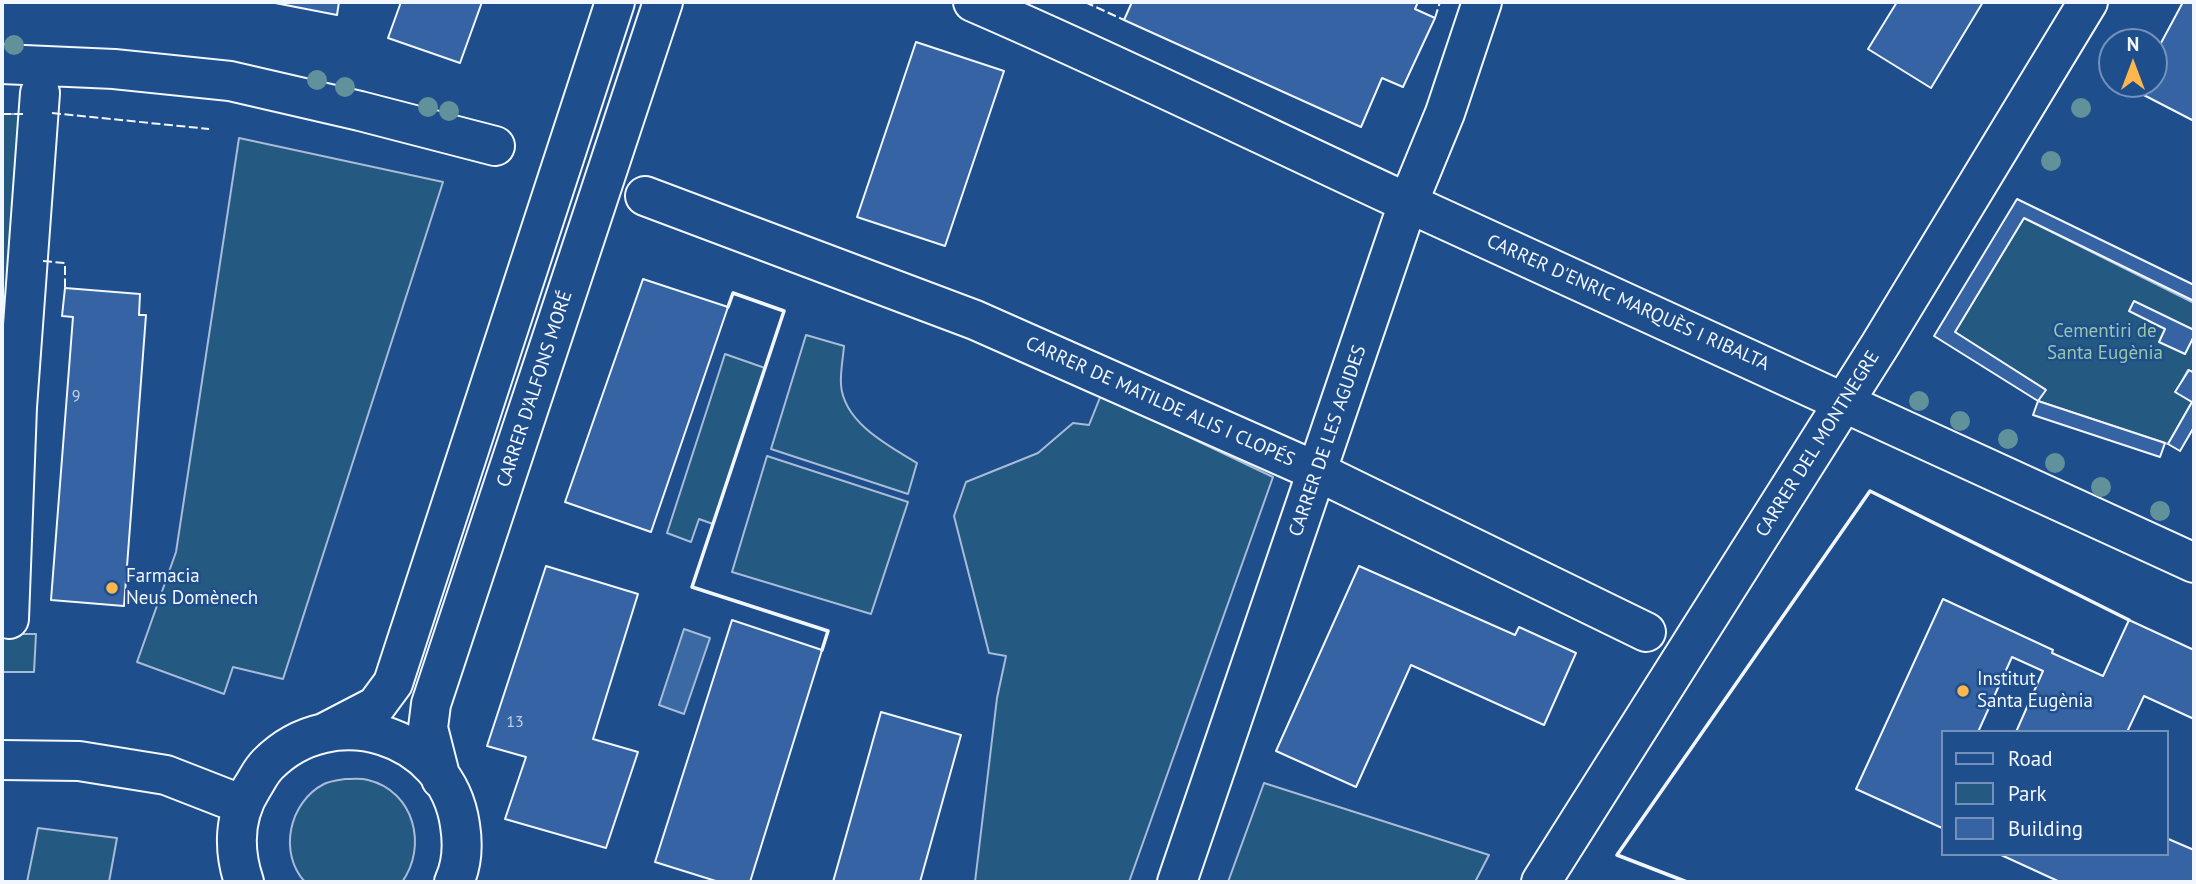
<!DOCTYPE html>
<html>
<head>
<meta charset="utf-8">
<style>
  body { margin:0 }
  #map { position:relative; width:2196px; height:884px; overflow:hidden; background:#1f4e8c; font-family:"PT Sans",sans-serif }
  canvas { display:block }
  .frame { position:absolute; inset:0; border:4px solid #f2f6ff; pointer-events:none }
  .legend { position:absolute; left:1941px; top:730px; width:228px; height:126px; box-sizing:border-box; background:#1f4e8c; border:2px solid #7391ba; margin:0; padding:9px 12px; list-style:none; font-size:21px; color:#f2f6ff }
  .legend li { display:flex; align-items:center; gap:14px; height:35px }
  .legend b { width:35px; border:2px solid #7391ba }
  .north { position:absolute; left:2098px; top:28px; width:70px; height:70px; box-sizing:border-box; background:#1f4e8c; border:2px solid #7391ba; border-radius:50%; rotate:0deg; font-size:19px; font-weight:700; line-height:28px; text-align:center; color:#f2f6ff }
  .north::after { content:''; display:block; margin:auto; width:24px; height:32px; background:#ffb74d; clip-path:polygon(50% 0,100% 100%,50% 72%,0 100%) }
</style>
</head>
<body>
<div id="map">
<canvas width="2196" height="884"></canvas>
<div class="frame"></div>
<ul class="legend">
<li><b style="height:9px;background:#1f4e8c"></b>Road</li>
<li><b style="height:19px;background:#245a82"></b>Park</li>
<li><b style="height:19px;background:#3563a3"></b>Building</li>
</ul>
<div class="north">N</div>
</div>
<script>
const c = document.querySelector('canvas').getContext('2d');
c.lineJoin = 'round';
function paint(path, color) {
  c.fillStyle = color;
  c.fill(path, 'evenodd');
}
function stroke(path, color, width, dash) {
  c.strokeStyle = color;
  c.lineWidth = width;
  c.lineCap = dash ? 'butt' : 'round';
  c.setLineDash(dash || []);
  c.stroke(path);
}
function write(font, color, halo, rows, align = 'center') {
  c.font = font + ' "PT Sans",sans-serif';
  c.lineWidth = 5;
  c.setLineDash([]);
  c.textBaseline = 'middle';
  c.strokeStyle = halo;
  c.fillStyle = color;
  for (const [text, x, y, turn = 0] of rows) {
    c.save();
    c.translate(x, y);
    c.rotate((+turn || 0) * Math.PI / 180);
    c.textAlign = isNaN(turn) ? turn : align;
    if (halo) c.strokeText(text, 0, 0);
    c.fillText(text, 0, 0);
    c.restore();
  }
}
const green = new Path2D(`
  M2,114h24l-24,272z
  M239,138l204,44 -160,497 -50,-12 -9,27 -87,-32 39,-110z
  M2024,218l170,85v70l-6,-3 -12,22 16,10 -24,42 -130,-43 7,-12 -90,-57z
  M806,335l38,11c-1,13 -4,27 -3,39 3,38 48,61 76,78l-9,31 -137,-45z
  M725,354l40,14 -52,156 -14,-5 -8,23 -24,-9z
  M1101,395l172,82 -144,405h-154l22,-184 9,-42 -17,-3 -35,-137 12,-34 72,-29 35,-30 16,2z
  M767,456l141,46 -37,112 -139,-42z
  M2,634h34l-2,38h-32z
  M345,779c7,0 16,-1 23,1 46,11 60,66 34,102h-97c-27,-29 -16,-80 19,-98 6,-3 15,-4 21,-5z
  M1264,783l225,72 -14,27h-247z
  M38,828l79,10 -8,44h-82z`);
paint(green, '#245a82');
stroke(green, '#a8bbd7', 2);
const water = new Path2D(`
  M684,629l26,9 -26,76 -25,-9z`);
paint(water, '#3b69a3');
stroke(water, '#a8bbd7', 2);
const building = new Path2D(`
  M270,2h69l-2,13z
  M401,2h81l-22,61 -72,-25z
  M1132,2h286l-3,7 20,9 -32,69 -21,-9 -21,49 -237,-107z
  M1897,2h86l-52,86 -63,-39z
  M2183,2h11v119l-58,-30 4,-7h14v-28z
  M916,42l88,29 -59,175 -88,-29z
  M2017,199l177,86v16l-170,-83 -69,114 91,58 -8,11 -104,-65z
  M643,279l85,28 -77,225 -86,-30z
  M65,288l75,6 -1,21h7l-22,291 -73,-6 22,-283 -11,-1z
  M2134,301l60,29v6l-9,18 -26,-12 6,-13 -36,-18z
  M2189,370l5,3v54l-14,24 -12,-7 24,-42 -17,-10z
  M2038,401l127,42 -5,14 -127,-42z
  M546,566l92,28 -45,145 45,13 -32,96 -101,-29 21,-62 -39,-11z
  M1359,566l156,69 4,-8 57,26 -32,72 -133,-60 -55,122 -80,-36z
  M1943,599l110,51 -1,3 51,23 26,-56 65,30v69l-50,-23 -17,36h-111l27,-61 -31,-14 -34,75h-36v96l-86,-39z
  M732,620l90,30 -72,232h-31l-64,-20z
  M881,712l80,23 -41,147h-87z
  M2166,838l28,12v32h-134l-61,-28h167z`);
paint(building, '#3563a3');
stroke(building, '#f2f6ff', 2);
const minor = new Path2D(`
  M973,2c146,63 290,134 435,201 261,122 525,238 786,360
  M2,64l112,5 116,12 130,30 135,35
  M645,196l330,124 343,152 328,160
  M9,619l8,-212 23,-314
  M326,732l50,-26 17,-23 222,-681
  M2,760l77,1 87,14 77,30
  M441,779l-13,-51 3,-24 232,-702
  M244,882c-11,-33 -10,-67 9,-96 5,-8 8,-15 15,-22 64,-65 179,-31 192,61 3,19 2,40 -6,57
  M1177,882l231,-679 37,-90 37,-111
  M1541,882l339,-537 208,-343`);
stroke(minor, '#f2f6ff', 42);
stroke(minor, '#1f4e8c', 38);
stroke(new Path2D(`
  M1085,2l39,18
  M1435,18l5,-16
  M52,113l157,16
  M2,114h21
  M43,261l22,2v25`), '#f2f6ff', 2, [9, 3.5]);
stroke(new Path2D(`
  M728,307l5,-14 51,18 -92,276 136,44 -6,19
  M1687,882l-70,-27 253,-364 259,129`), '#f2f6ff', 3.5);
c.fillStyle = '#61919a';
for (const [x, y] of [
  [14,45],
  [317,80],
  [345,87],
  [428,107],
  [2081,108],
  [449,111],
  [2051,161],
  [1919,401],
  [1960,421],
  [2008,439],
  [2055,463],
  [2101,487],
  [2160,511]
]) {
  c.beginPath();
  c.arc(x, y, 10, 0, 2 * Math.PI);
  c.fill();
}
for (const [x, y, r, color] of [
  [112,588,7,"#ffb74d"],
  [1963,691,7,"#ffb74d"]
]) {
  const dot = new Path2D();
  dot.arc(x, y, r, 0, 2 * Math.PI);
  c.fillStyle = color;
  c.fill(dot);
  stroke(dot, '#1f4e8c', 2.5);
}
write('16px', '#c3d1e8', null, [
  ["9",76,396],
  ["13",515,722]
]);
write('19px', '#f2f6ff', '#1f4e8c', [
  ["CARRER D'ENRIC MARQUÈS I RIBALTA",1628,303,24],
  ["CARRER D'ALFONS MORÉ",535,389,-72],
  ["CARRER DE MATILDE ALIS I CLOPÉS",1160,402,24],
  ["CARRER DE LES AGUDES",1328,441,-71],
  ["CARRER DEL MONTNEGRE",1818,444,-58]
]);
write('19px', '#97c8a6', '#1f4e8c', [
  ["Cementiri de",2105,332],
  ["Santa Eugènia",2105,354]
]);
write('19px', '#f2f6ff', '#1f4e8c', [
  ["Farmacia",126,577],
  ["Neus Domènech",126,599],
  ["Institut",1977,680],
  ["Santa Eugènia",1977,702]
], 'left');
</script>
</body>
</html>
